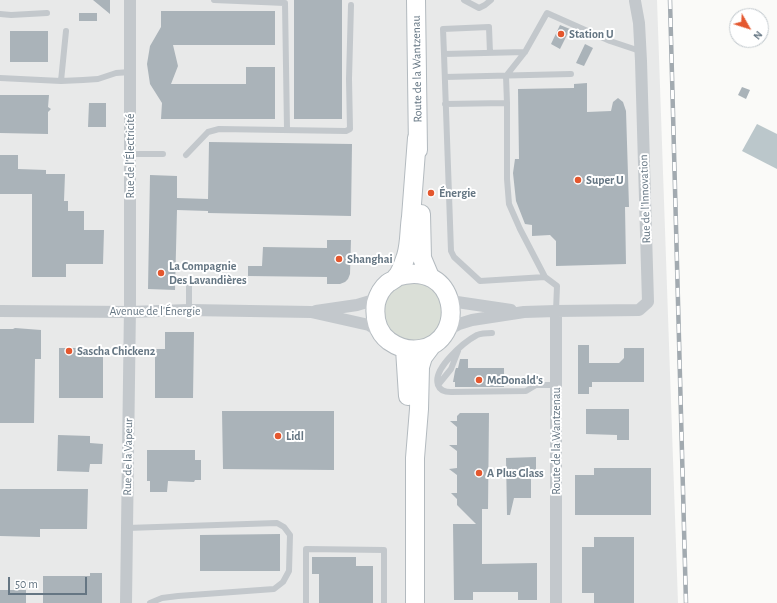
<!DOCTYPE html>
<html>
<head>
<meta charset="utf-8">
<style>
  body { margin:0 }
  #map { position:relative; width:777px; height:603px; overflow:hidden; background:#fafaf8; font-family:"Alegreya Sans",sans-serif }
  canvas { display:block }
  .north { position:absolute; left:729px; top:8px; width:40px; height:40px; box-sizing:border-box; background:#fff; border:1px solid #c1c8cd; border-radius:50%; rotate:129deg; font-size:11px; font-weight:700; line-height:16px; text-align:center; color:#657683 }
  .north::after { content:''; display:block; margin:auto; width:14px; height:18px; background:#e4572e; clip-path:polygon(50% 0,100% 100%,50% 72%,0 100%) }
  .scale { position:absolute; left:8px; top:577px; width:79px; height:18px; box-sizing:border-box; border:2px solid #657683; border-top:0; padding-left:5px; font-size:12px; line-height:14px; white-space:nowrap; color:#657683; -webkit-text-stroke:3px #fff; paint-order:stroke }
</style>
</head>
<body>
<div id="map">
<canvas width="777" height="603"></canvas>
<div class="north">N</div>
<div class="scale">50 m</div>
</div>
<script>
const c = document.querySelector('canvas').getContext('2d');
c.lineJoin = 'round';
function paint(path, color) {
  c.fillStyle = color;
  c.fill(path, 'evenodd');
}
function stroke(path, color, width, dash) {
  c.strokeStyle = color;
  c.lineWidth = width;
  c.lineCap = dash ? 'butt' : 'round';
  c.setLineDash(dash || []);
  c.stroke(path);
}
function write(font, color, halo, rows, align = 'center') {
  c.font = font + ' "Alegreya Sans",sans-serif';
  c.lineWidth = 4;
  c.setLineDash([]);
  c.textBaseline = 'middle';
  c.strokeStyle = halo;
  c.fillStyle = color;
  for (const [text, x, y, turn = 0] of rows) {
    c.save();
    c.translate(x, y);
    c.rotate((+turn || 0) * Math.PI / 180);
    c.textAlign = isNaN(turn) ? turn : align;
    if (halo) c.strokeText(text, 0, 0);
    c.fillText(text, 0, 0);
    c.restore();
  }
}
paint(new Path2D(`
  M0,0h657l21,603h-678z`), '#e8e9e9');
paint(new Path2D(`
  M407,282l16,1 14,9 7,15 -4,24 -29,15 -26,-18 -2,-24 9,-14z`), '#dadfd7');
paint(new Path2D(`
  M757,124l20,10v35l-35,-18z`), '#bbc7cb');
paint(new Path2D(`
  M93,0h17v14z
  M294,0h48v119h-48z
  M161,11h114v34h-102l5,21 -7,18h75v-17h29v52h-114l1,-16 -12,-19 -3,-20 3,-18 11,-19z
  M79,13h18v8h-18z
  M560,25l10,4 -10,20 -9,-5z
  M10,31h38v31h-38z
  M585,44l8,4 -9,18 -8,-3z
  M587,83v29l24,-1 2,-9 5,-4 5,4 3,9 3,96h-4l1,57 -70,2v-25l-6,-6 -18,1v-11l-7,-1 -9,-23 -3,-28 2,-14h4l-1,-70 56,-1v-4z
  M742,87l8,3 -4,9 -8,-4z
  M0,95h49l-1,12 3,2 -3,3v22l-48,-1z
  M89,103h17v24h-18z
  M209,142l143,2 -1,72 -143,-3v-2l-31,-1 -2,80 -27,-1 2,-114 27,1v22l31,1z
  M0,155h18v14l28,1v4h19l-1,27h4v10h16v19h20l-1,34h-37v13h-34v-83h-32z
  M327,240h24l-1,34 -2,5 -3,3 -5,2h-13v-7l-79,-1v-10h14l1,-19 64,1z
  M15,328l26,2v29h-6l-1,64h-34v-94h13z
  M165,332h29l-1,66h-38v-49h10z
  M578,345h11v18h30l5,-5v-10h20v34h-52v5h-3v7h-11z
  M59,348h29v9h15v41h-44z
  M460,359h8v9h36v19h-49v-5h-2l2,-11 1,-3h2z
  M586,409h43v31h-12v-5l-31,-1z
  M222,411h112v59l-111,-1z
  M460,413h29l-1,96h-6v55l55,-1v37h-19v-8h-45v8h-19l-1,-76h23l-19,-19v-6l-6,-6h6v-18l-8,-6 8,-1v-17l-8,-6h8v-18l-7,-6h7v-5z
  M58,435l32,1v7l13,1 -1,20h-12l-1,8 -32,-1z
  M147,450h48v10h6v20h-6l-1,2 -26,-1 -1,11h-17v-11h-3z
  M536,457v16h-5v25h-17l-4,17h-3l-1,-57z
  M594,468h57v47h-76v-40h19z
  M0,489h88l-1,40h-47v8l-40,-1z
  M280,534v37h-80v-36z
  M594,537h40v66h-40v-10h-12v-46h12z
  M312,557h44v9h17v37h-54v-29h-7z
  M90,573h12v30h-59v-27h47z
  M0,590h26v13h-26z`), '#aab3b9');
const secondary = new Path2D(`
  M416,0l2,150
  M421,214l1,44 8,19
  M396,277c62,-20 73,64 24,72 -11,2 -21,-1 -31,-8 -12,-9 -15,-24 -13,-38 2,-8 6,-15 12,-20 3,-2 6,-3 8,-5 5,-6 8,-16 10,-22 4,-12 3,-27 5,-39 2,-27 4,-53 6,-79
  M405,349l3,47
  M415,603v-145l4,-49 1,-42 3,-10 9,-12`);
stroke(secondary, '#b3babf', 20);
stroke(new Path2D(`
  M214,0l71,3 2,126
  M464,0l15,8 6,-3 6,-5
  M0,14l11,1 36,-2
  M525,52l-81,2 7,197 3,6 26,24 65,-4
  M444,54l-1,-25 46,-2 1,26
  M445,77l126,-3
  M0,78l61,3 22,-1 15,-1 18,-6 14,-1
  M61,81l5,-50
  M507,103l-1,-27 19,-24 22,-39 63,28 30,10
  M445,104l62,-1v76l2,25 11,25 25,48 12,9 -1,25
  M130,154h33
  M186,155l22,-23 11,-3 127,2 4,-2 -1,-50 2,-74
  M189,310v-24
  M492,333c-5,0 -10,0 -15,2 -13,7 -45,34 -39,50 2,6 7,7 13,7l75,-1 10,-6h20
  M438,385l13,-16 7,-18
  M127,528l150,-5 7,4 6,8 -1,36 -6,11 -9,7 -96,7 -16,2 -12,5
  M306,603v-54l78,1v53`), '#c3c8cc', 6);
stroke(new Path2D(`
  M448,297l9,5 54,8
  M0,311l130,1 59,-2 122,2 58,13 12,7
  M316,311l41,-6 20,-6
  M556,311l83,-1 9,-8 -7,-241 -2,-38 -4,-22
  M446,331l13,-7 13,-4 52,-8 32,-1v292
  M126,603l4,-297v-306`), '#c3c8cc', 12);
stroke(secondary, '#fff', 18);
const rail = new Path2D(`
  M670,0l16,603`);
stroke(rail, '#a2aab0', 4.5);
stroke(rail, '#fff', 3, [9]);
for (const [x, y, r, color] of [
  [561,34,4,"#e4572e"],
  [578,180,4,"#e4572e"],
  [431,193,4,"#e4572e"],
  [339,259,4,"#e4572e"],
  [161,273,4,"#e4572e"],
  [69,351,4,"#e4572e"],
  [479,380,4,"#e4572e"],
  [278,436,4,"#e4572e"],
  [479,473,4,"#e4572e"]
]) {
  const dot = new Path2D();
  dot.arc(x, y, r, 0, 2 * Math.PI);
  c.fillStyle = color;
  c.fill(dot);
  stroke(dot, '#fff', 1.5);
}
write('bold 12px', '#657683', '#fff', [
  ["Station U",569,34],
  ["Super U",586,180],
  ["Énergie",439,193],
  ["Shanghai",347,259],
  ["La Compagnie",169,266],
  ["Des Lavandières",169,280],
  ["Sascha Chicken2",77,351],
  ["McDonald's",487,380],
  ["Lidl",286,436],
  ["A Plus Glass",487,473]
], 'left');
write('12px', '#657683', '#fff', [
  ["Route de la Wantzenau",417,69,-91],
  ["Rue de l'Électricité",130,156,-90],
  ["Rue de l'Innovation",645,199,-92],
  ["Avenue de l'Énergie",155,311],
  ["Route de la Wantzenau",556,441,-90],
  ["Rue de la Vapeur",128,457,-89]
]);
</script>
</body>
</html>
